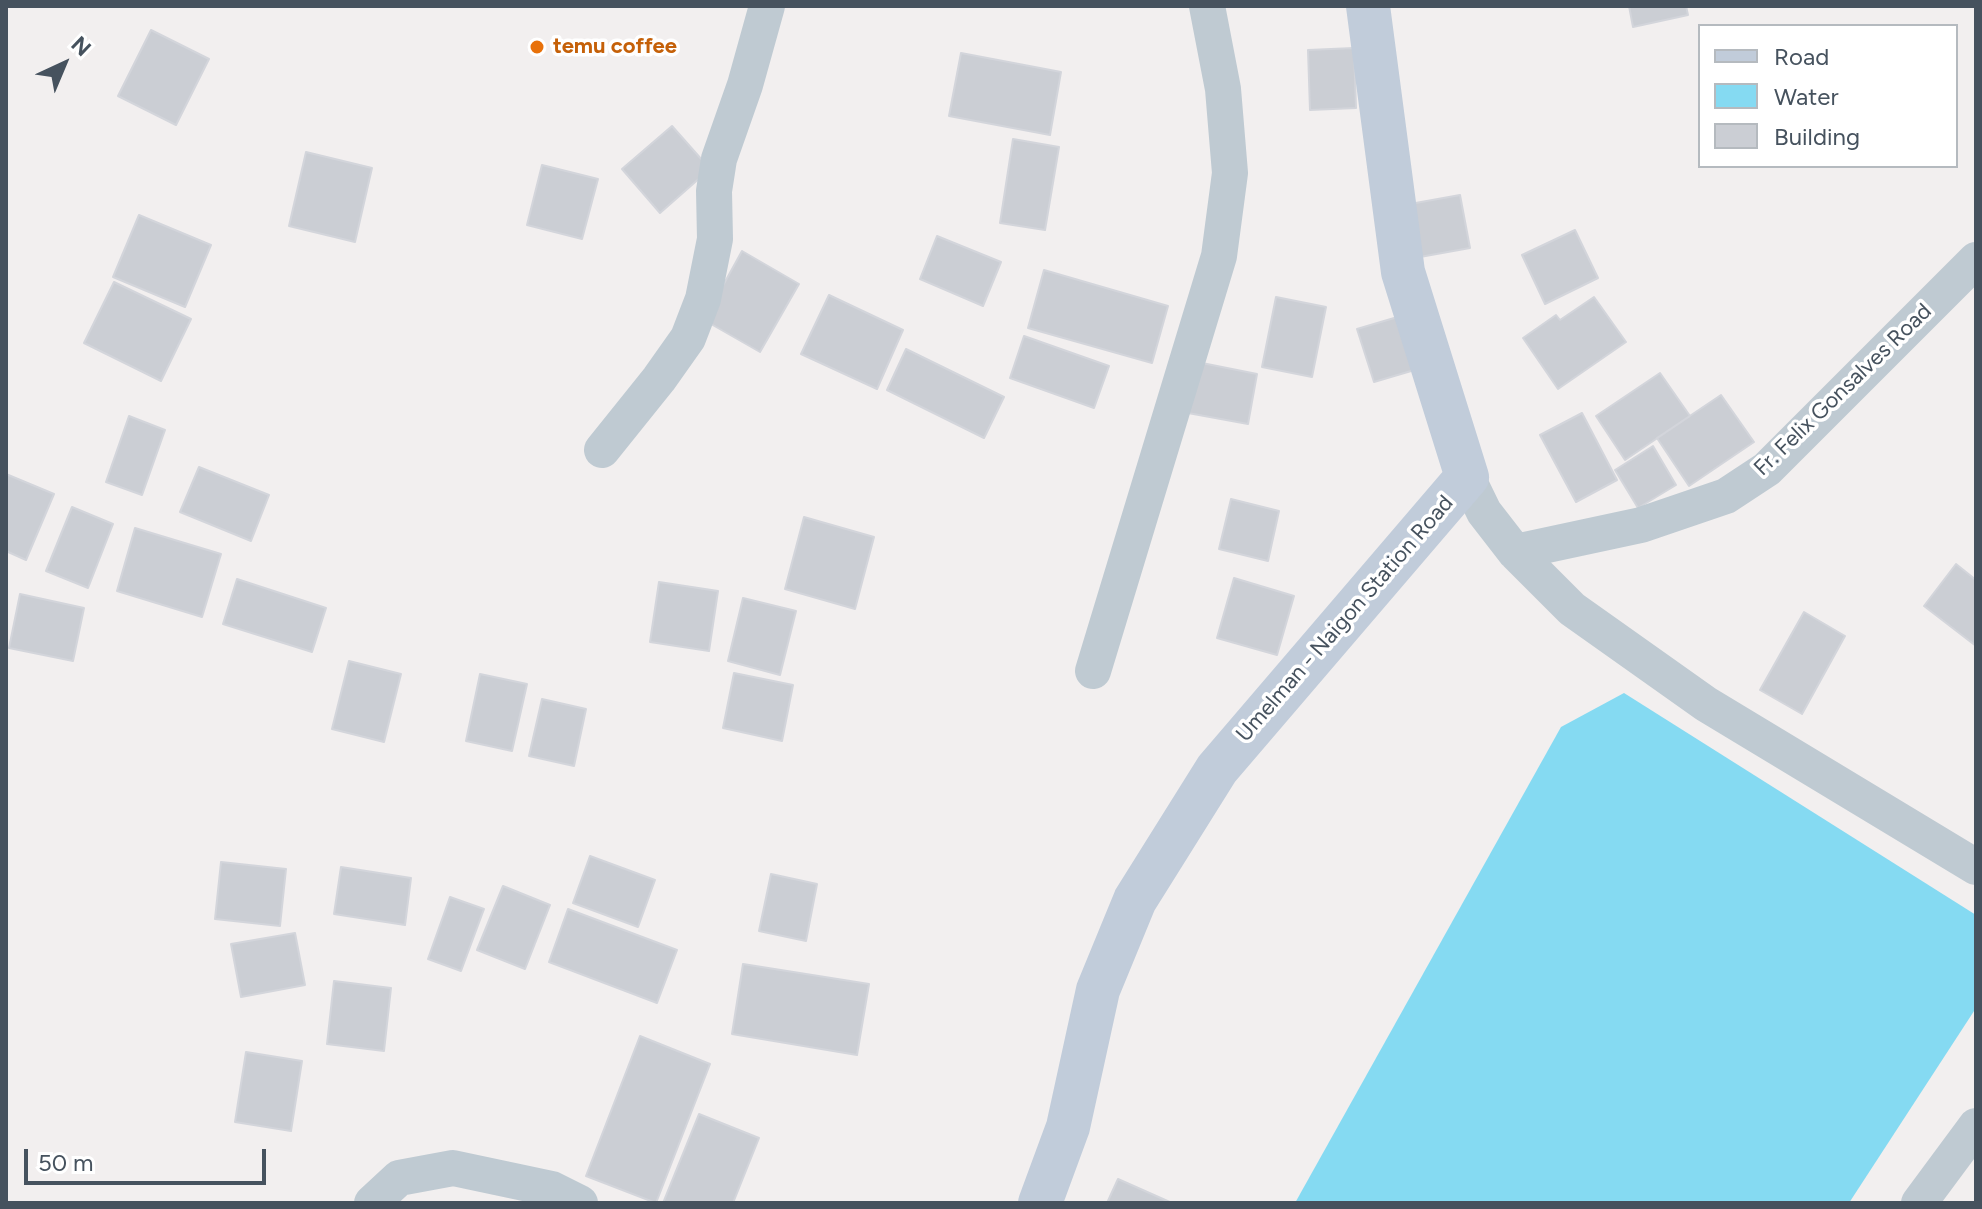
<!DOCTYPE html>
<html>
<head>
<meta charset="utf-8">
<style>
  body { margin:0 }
  #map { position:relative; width:1982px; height:1209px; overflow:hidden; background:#f2efef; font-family:Figtree,sans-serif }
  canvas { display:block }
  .frame { position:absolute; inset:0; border:8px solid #46525e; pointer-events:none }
  .legend { position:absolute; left:1698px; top:24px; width:260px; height:144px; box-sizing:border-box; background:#fff; border:2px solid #b5babf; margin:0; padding:10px 14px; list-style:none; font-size:24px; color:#46525e }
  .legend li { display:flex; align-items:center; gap:16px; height:40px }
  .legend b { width:40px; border:2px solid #b5babf }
  .north { position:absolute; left:24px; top:24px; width:80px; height:80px; -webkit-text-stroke:6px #fff; paint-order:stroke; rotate:44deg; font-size:22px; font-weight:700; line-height:32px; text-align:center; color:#46525e }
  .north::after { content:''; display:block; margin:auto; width:28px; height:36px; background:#46525e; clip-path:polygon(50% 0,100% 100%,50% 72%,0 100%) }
  .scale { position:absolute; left:24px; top:1149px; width:242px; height:36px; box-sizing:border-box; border:4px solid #46525e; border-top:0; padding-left:10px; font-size:24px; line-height:28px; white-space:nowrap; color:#46525e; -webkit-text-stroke:6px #fff; paint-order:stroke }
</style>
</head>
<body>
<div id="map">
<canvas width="1982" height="1209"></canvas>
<div class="frame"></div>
<ul class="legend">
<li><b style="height:10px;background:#c1ccda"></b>Road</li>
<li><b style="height:22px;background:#85daf2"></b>Water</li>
<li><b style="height:22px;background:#cbced4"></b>Building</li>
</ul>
<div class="north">N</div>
<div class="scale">50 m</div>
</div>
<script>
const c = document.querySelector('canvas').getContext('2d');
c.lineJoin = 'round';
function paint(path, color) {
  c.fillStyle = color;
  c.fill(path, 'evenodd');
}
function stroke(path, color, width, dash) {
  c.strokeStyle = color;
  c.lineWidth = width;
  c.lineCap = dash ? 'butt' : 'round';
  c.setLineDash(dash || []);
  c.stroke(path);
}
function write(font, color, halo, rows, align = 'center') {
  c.font = font + ' Figtree,sans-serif';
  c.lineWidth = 7;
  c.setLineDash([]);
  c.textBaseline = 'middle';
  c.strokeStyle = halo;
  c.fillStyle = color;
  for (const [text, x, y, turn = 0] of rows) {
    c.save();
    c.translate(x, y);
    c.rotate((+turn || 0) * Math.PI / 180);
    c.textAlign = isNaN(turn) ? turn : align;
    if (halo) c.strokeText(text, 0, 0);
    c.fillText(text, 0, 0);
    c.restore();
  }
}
paint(new Path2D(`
  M1624,693l352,222v93l-127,195h-554l266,-476z`), '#85daf2');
const building = new Path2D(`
  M1629,6h57l2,9 -55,12z
  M151,30l58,29 -33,66 -58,-29z
  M1354,48l2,60 -46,2 -2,-60z
  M961,53l100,19 -11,63 -101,-19z
  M672,126l38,43 -50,44 -38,-44z
  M1013,139l46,8 -14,83 -45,-7z
  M306,152l66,16 -17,74 -66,-16z
  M542,165l56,14 -16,60 -55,-14z
  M1460,195l10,53 -50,9 -10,-53z
  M139,215l72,30 -26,62 -72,-30z
  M1575,230l23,48 -53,26 -23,-49z
  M937,236l64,26 -18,44 -63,-27z
  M742,251l57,33 -39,68 -56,-32z
  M1044,270l124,36 -16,57 -124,-35z
  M114,282l77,37 -30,62 -77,-38z
  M829,295l74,35 -26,59 -76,-35z
  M1276,297l50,10 -14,70 -50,-10z
  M1594,297l32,45 -68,47 -35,-51 33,-23 4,5z
  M1411,313l17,53 -54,16 -17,-53z
  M1024,336l85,30 -15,42 -84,-30z
  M906,349l98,48 -20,41 -97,-48z
  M1197,362l60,12 -9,50 -60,-11z
  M1660,373l30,43 -65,44 -29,-44z
  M1721,395l33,47 -65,44 -32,-48z
  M1582,413l35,67 -41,22 -36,-67z
  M129,416l36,14 -23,65 -36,-13z
  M1653,446l23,39 -38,23 -23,-38z
  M199,467l70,28 -18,46 -71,-29z
  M6,474l48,20 -28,66 -20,-9z
  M1231,499l48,12 -11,50 -49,-12z
  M72,507l41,17 -25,64 -42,-17z
  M804,517l70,20 -19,72 -70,-20z
  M135,528l86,26 -19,63 -85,-26z
  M1956,564l20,16v66l-52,-40z
  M1234,578l60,18 -17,59 -60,-17z
  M237,579l89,29 -14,44 -89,-28z
  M659,582l59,9 -9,60 -59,-9z
  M20,594l64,14 -11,53 -64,-13z
  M743,598l53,13 -16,64 -52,-14z
  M1804,612l41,24 -43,78 -42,-24z
  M349,661l52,13 -17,68 -52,-13z
  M734,673l59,12 -11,56 -59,-13z
  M480,674l47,10 -15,67 -46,-10z
  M542,699l44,10 -12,57 -45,-10z
  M590,856l65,24 -17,47 -65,-24z
  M221,862l65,7 -6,57 -65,-7z
  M341,867l70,11 -6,47 -71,-11z
  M771,874l46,10 -11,57 -47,-10z
  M503,886l47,19 -25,64 -48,-19z
  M450,897l34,12 -23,62 -33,-12z
  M568,909l109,41 -20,53 -108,-41z
  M295,933l10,52 -64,12 -10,-53z
  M743,964l126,20 -12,71 -125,-21z
  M334,981l57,7 -7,63 -57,-7z
  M640,1036l70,28 -54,139 -70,-27z
  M246,1052l56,9 -11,70 -56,-9z
  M699,1114l60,24 -26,65h-70z
  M1118,1179l54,24h-65z`);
paint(building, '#cbced4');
stroke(building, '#d3d5db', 2);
stroke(new Path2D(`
  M602,450l57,-71 29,-41 15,-39 12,-60 -1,-48 5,-32 26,-74 22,-79
  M1467,477l17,35 31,40 57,57 134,95 270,163
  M1515,552l126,-27 85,-29 41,-27 209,-209
  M1093,671l126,-415 11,-83 -7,-84 -16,-83
  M372,1203l27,-25 54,-10 99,21 28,14
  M1919,1203l57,-77`), '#bfcad2', 36);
stroke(new Path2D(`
  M1040,1203l28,-76 30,-137 37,-90 82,-131 250,-292 -64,-205 -35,-266`), '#c1ccda', 44);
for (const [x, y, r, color] of [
  [537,47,8,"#e8710a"]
]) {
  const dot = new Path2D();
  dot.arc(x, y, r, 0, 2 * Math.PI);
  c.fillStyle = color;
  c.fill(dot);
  stroke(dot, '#fff', 3);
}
write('bold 22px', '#c56008', '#fff', [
  ["temu coffee",553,47]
], 'left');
write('22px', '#46525e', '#fff', [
  ["Fr. Felix Gonsalves Road",1843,390,-44],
  ["Umelman - Naigon Station Road",1345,619,-49]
]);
</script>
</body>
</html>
